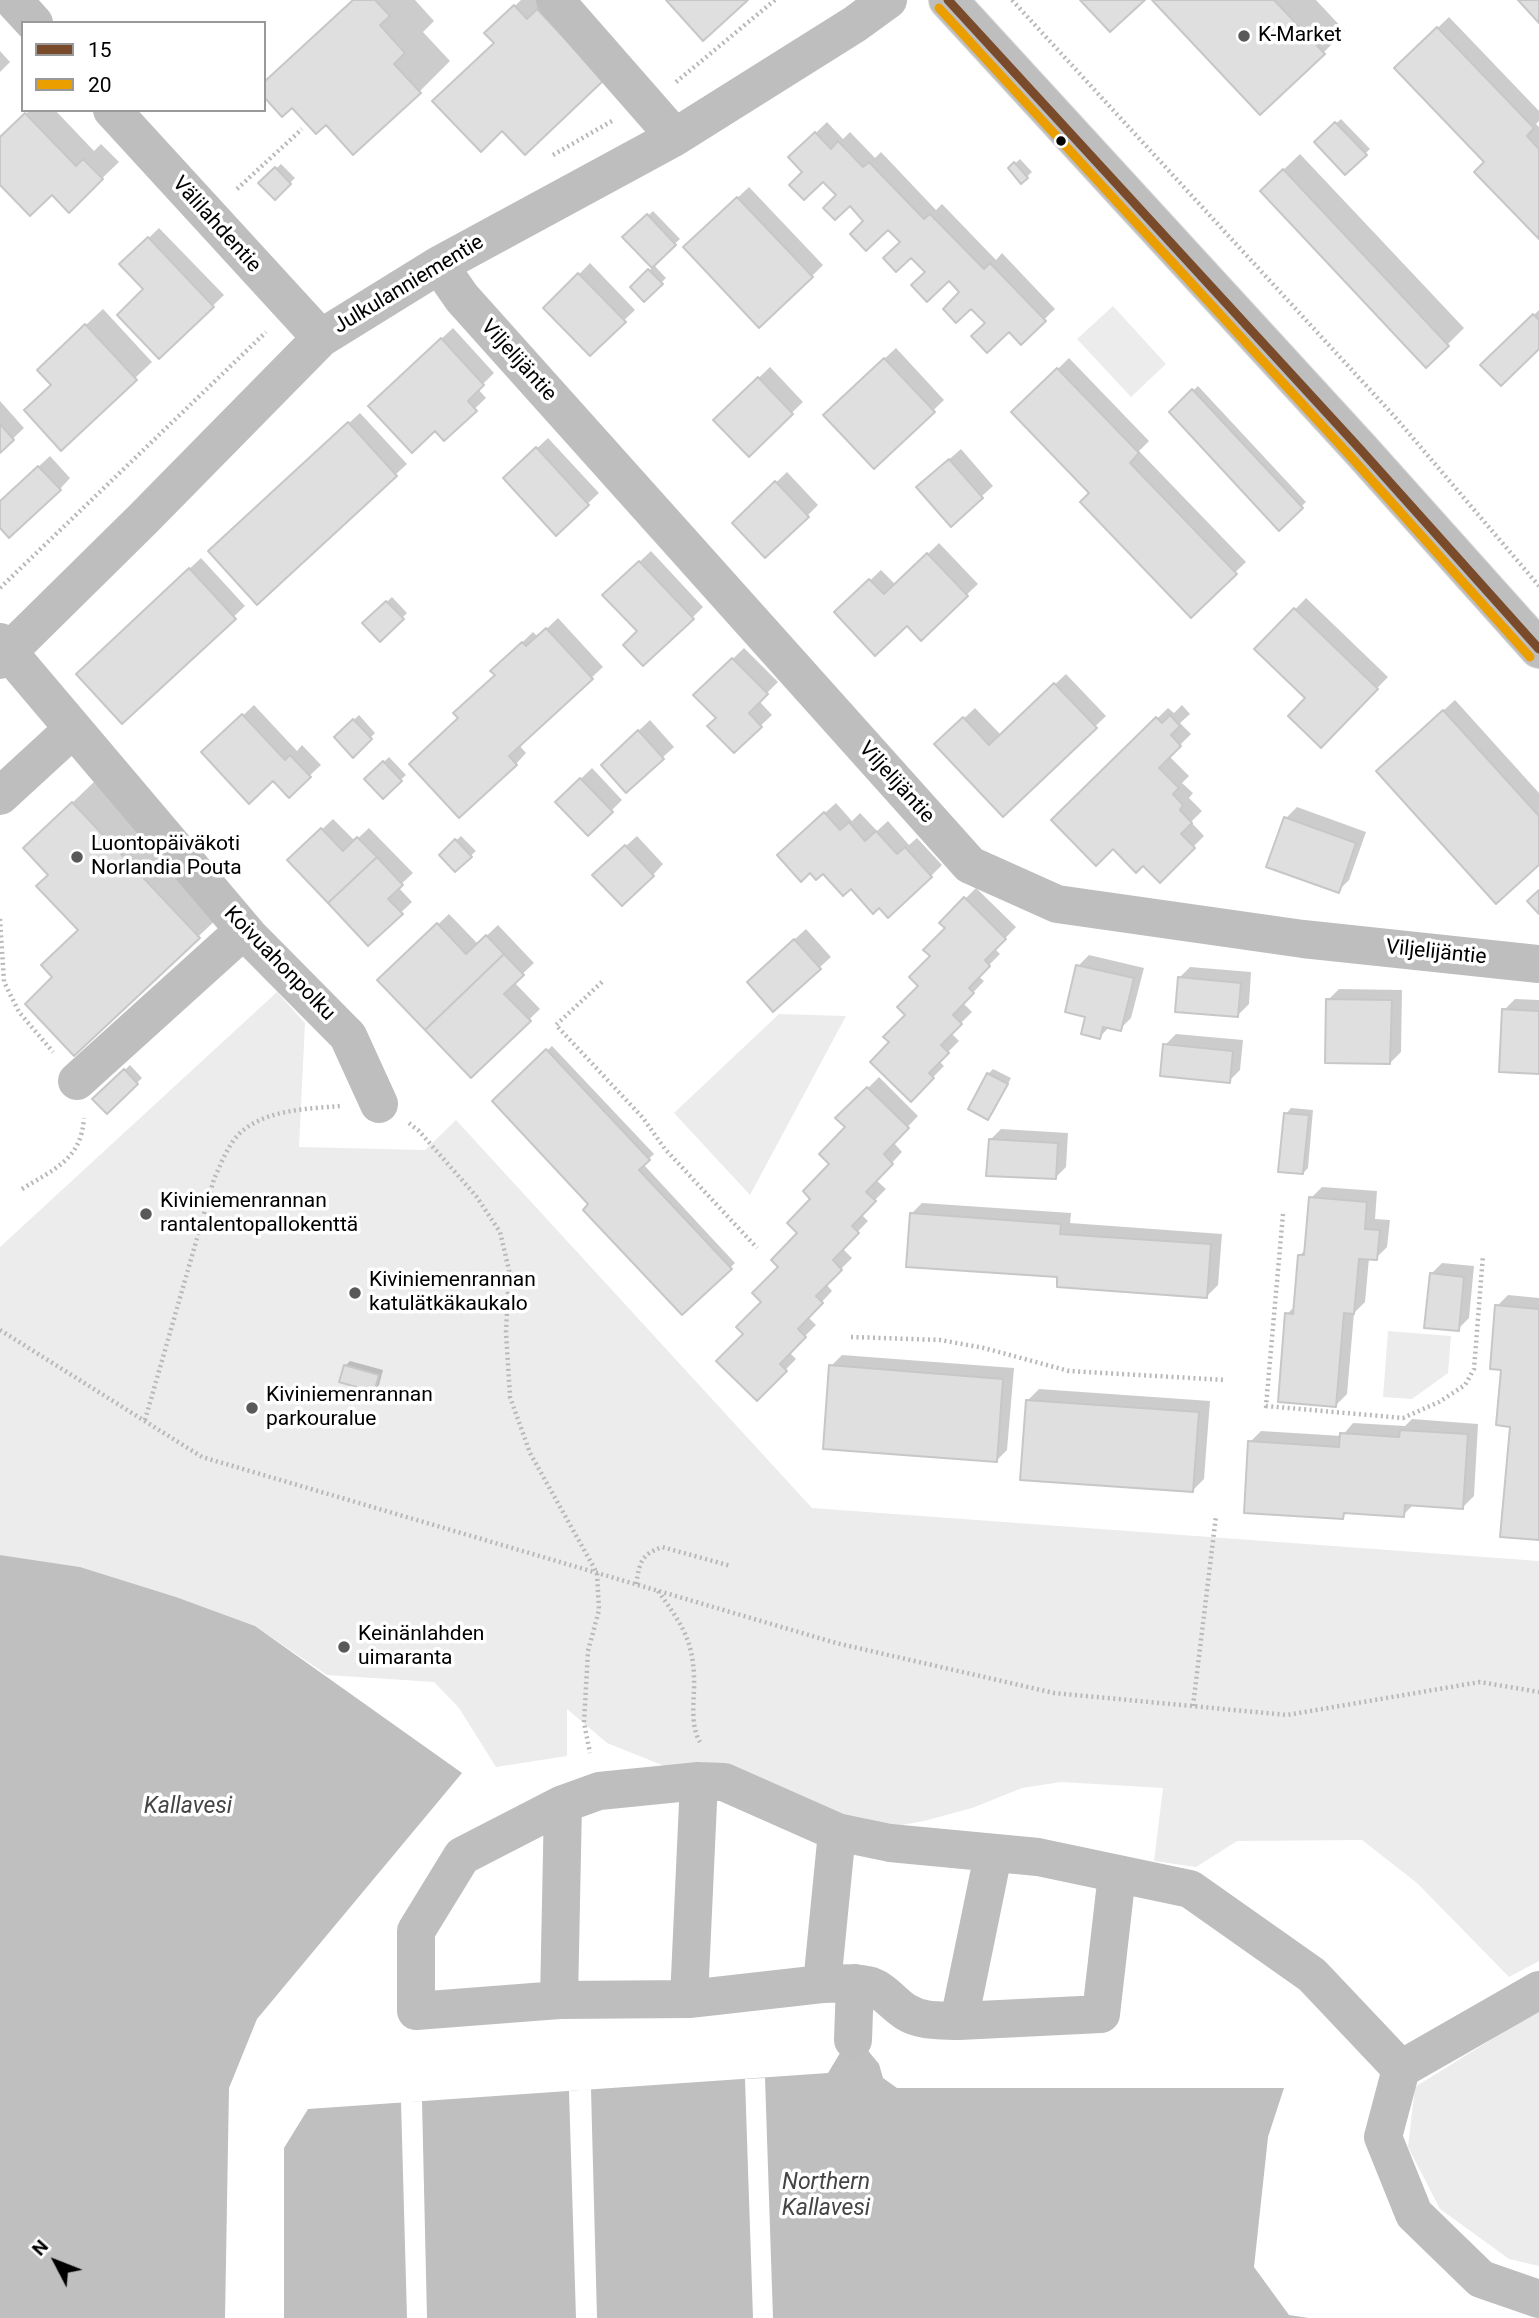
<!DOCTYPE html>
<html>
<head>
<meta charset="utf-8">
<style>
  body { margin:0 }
  #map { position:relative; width:1539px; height:2318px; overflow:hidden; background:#fff; font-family:Roboto,sans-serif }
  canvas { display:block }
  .legend { position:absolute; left:21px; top:21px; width:245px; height:91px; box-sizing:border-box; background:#fff; border:2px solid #999; margin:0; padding:9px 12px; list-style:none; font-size:21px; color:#000 }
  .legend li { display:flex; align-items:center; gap:14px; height:35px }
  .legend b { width:35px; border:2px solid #999 }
  .north { position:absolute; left:21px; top:2227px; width:70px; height:70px; -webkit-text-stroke:5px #fff; paint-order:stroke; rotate:312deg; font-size:19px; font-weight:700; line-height:28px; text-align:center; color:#000 }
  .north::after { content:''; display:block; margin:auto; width:24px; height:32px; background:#000; clip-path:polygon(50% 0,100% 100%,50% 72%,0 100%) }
</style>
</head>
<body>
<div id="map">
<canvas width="1539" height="2318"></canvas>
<ul class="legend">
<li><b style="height:9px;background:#7a4b2a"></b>15</li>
<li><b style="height:9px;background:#eb9e00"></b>20</li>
</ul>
<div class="north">N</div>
</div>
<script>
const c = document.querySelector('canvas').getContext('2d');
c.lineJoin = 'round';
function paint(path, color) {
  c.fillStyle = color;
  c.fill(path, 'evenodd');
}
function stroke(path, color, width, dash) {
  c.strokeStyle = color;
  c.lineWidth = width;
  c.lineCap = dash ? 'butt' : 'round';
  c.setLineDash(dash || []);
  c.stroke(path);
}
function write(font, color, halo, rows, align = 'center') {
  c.font = font + ' Roboto,sans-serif';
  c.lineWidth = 7;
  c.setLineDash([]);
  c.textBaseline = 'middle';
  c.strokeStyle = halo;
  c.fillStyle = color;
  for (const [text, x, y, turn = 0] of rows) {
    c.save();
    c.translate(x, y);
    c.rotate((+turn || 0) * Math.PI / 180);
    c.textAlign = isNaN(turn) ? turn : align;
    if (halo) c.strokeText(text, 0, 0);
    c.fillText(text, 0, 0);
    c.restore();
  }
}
paint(new Path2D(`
  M1113,306l53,58 -35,33 -54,-58z
  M277,992l28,31 -6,124 126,3 31,-30 356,388 727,53v400l-30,16 -92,-94 -55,-43 -125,1 -41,26 -42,-6 9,-73 -102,-6 -39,6 -50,20 -48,13 -45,8 -152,-38 -120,-48 -40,-34v47l-71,11 -37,-59 -25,-26 -107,-7 -72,-49 -79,-29 -96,-30 -80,-12v-308z
  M779,1014l67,2 -96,179 -76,-82z
  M1388,1331l63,5 -3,37 -36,26 -29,-2z
  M1539,2010v256l-30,-7 -69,-50 -32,-62 7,-60z`), '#ececec');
paint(new Path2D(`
  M0,1555l80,12 96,30 79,29 207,147 -205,246 -28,69 -4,230h-225z
  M860,2041l19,23 4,14 14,10h387l-16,49 -14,130 35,48 20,3h-1025v-170l24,-39 520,-36 12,-20z`), '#bfbfbf');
paint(new Path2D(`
  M765,2078l8,240h-20l-8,-239z
  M591,2089l6,229h-21l-7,-227z
  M422,2101l5,217h-20l-6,-216z`), '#fff');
paint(new Path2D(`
  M353,0h62l19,21 -11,11 27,29 -31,31 -93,31 -34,-18 -28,-22z
  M521,0h20l4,4 -43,124 -6,-86 -9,-9z
  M1155,0h161l29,31 -22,22z
  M1449,17l90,94v10l-3,3 3,3v110l-52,-75 -91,-94z
  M0,51l10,11 -10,10z
  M30,110h25l39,41 7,-7 18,18 -50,48 -17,-17 -52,-11v-43z
  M1341,119l29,30 -25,24 -29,-31z
  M827,122l16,17 7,-7 25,26 6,-6 55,58 6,-6 54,56 6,-7 53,56 -34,33 -12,-12 -22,-7 -38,-44 -22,-7 -39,-44 -22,-8 -43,-40 -18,-8 -14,-15z
  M1300,154l164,174 -17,17 -168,-171z
  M1020,159l12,13 -11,10 -11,-14z
  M281,164l14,14 -20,20 -14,-15z
  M749,187l74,78 -11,11 -115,-40z
  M653,211l27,28 -27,25 13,14 -22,22 -12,-13 21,-20 -28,-30z
  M159,228l65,67 -65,62 -14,-68 -23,-25z
  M590,263l45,47 -45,43 -44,-45z
  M103,309l49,53 -91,86 -5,-95z
  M1539,310v37l-56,18z
  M453,328l41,45 -16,16 8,9 -42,40 -9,-9 -54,-34z
  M896,348l48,52 -69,67 -39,-63z
  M1069,358l80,83 -10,10 107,111 -55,53 -99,-122 -78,-81z
  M770,367l33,35 -54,52 -34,-34z
  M1198,386l108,116 -27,26 -108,-116z
  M0,401l24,27 -24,23z
  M360,413l47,51 -150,138 -36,-62z
  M548,438l51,55 -43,40 -40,-65z
  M961,449l32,37 -42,38 -22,-47z
  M50,456l20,22 -10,11 -60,36v-23z
  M787,472l31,33 -11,11 -73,7z
  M939,543l39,41 -57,54 -14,-15 -70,-11 44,-42 15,15z
  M651,551l52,56 -11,11 -53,13 -23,-47z
  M201,558l44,48 -123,116 -33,-59z
  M392,597l15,16 -27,27 -15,-17z
  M1306,598l82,79 -67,68 -13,-47 -51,-49z
  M558,618l45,49 -84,78 7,8 -10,11 -56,-46 37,-43 7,-15 29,-28 5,5z
  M744,648l34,34 -19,19 13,14 -38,36 -16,-33 -22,-23z
  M1066,674l40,42 -103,99 -66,-71 38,-36 26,27z
  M1455,700l84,93v70l-150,-103z
  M254,705l43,46 5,-6 19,20 -32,30 -16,-17 -58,-36z
  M1182,705l8,9 -10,9 11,11 -22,22 20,20 -7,7 11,10 -4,5 13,13 -11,11 13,14 -44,44 -17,-16 -30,-17 -59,-27 114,-112 6,5z
  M359,715l16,18 -22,22 -17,-18z
  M650,720l24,27 -47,43 -13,-36z
  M389,757l17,18 -23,21 -17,-17z
  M592,768l30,32 -34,34 -31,-32z
  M95,781l126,134 -147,139 -20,-77 26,-47 -30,-56 -3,-47z
  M836,803l16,18 8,-8 17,18 11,-10 21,24 8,-7 25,27 -11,11 -52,29 -56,-34 -33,-27z
  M1297,807l69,25 -17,48 -11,11 -52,-73z
  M333,819l22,22 14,-13 44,45 -15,14 14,15 -44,42 -78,-84z
  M461,836l15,15 -21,19 -14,-15z
  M637,836l26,28 -10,11 -47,-11z
  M976,888l40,39 -21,22 5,5 -22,22 6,5 -21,22 9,9 -21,21 8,8 -20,20 5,5 -33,34 -20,-58 16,-27 25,-59 15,-28 -6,-5z
  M449,914l29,30 20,-19 36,38 -20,19 26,27 -69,67 -92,-96z
  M806,929l25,28 -57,52 -14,-38z
  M1089,955l55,13 -13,50 -11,11 -10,-3 -10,11 -13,-21 -9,-50z
  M1190,967l61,5 -2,32 -11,11 -59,-37z
  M1339,989l63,1 -1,62 -11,11 -62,-63z
  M1515,999l24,1v72l-35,-62z
  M1176,1034l67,6 -3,30 -11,11 -64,-36z
  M552,1046l102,108 -11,10 92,99 -53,50 -91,-109 -97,-103z
  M130,1065l12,13 -35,34 -12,-13z
  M993,1069l18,9 -18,35 -5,5 -18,-10 18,-34z
  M879,1077l39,39 -25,26 9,10 -26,28 10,9 -25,25 7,7 -26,27 10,10 -26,26 6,7 -24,26 8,8 -27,27 7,7 -39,40 -12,-66 54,-100 14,-34 19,-35 15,-37 -9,-9z
  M1291,1108l22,2 -5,58 -5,5 -17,-59z
  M1001,1129l67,4 -2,34 -11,11 -65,-38z
  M1322,1187l55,4 -2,28 15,1 -3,27 -11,11h-7l-4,44 -11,11 -7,81 -11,11 -49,-91 9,-9 4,-50 6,-6 5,-51z
  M922,1203l149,10 -1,10 152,11 -4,51 -11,11 -148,-20 -148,-62z
  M1442,1263l32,3 -5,52 -11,11 -27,-55z
  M1508,1295l31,3v241l-36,-171 -6,-62z
  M842,1355l172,13 -7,82 -11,11 -165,-95z
  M350,1361l33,9 -4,15 -6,5 -28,-24z
  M1039,1389l171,12 -6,78 -11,11 -165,-90z
  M1412,1419l66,5 -4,72 -11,11 -49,-3 -11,11 -55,-4 -6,6 -92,-75 11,-11 81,5 11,-13 52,3z`), '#0003');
const building = new Path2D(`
  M353,0h22l15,16 -10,9 25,28 -11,11 27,29 -68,62 -27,-30 -10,9 -24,-26 -10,9 -18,-20v-15z
  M666,0h82l-45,41z
  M1080,0h65l-35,32z
  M1152,0h122l51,54 -65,61z
  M1518,0h21v23z
  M514,5l13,14 10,-10 67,71 -79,75 -23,-24 -21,21 -49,-51 62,-58 -10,-10z
  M1437,27l97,101 -7,8 12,13v90l-65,-67 10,-10 -90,-94z
  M25,113l51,53 7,-7 20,20 -34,34 -17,-18 -22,21 -30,-31v-48z
  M1335,122l32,33 -22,20 -31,-33z
  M815,132l16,17 7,-8 25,26 6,-5 55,57 6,-5 54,55 6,-6 56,58 -25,24 -12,-13 -22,21 -16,-17 14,-13 -14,-14 -15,14 -13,-14 16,-17 -10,-11 -22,21 -16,-17 14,-13 -14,-14 -15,14 -13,-14 17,-16 -12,-12 -22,21 -16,-17 13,-13 -13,-15 -15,14 -12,-12 13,-13 -13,-13 -19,18 -15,-15 13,-13 -14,-15z
  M1014,162l14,16 -7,6 -13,-16z
  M275,167l16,17 -16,16 -17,-17z
  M1283,169l166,177 -23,22 -166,-177z
  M737,197l76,80 -54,51 -76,-81z
  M647,214l29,31 -24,23 -30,-31z
  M148,237l66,70 -55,52 -42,-44 26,-26 -24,-25z
  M648,269l15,15 -19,18 -14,-15z
  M578,273l48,49 -36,34 -47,-48z
  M1533,314l6,6v29l-38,37 -21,-21z
  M85,324l52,56 -76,71 -37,-41 27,-25 -14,-15z
  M441,338l43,47 -16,16 9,10 -33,30 -9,-10 -23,22 -44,-47z
  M884,358l51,54 -61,57 -51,-54z
  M1057,368l82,85 -9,10 107,111 -46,44 -111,-116 9,-9 -78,-81z
  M758,377l35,37 -44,43 -36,-37z
  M1192,389l111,119 -24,23 -110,-119z
  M348,422l49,54 -140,129 -49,-54z
  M0,424l14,16 -14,13z
  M536,447l53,58 -33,31 -53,-58z
  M949,459l34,39 -32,29 -35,-40z
  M38,466l23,24 -52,48 -9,-10v-27z
  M775,481l34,36 -44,41 -33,-35z
  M927,553l41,43 -47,45 -14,-15 -32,30 -41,-44 35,-33 15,15z
  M639,561l55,58 -51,47 -20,-21 14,-14 -35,-36z
  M189,568l47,51 -114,105 -46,-50z
  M386,601l18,18 -24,23 -18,-19z
  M1294,608l84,81 -57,59 -33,-32 17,-18 -51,-49z
  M546,628l47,51 -84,77 8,9 -58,53 -50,-54 49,-46 -5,-5 42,-38 -5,-4 32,-29 4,4z
  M732,658l36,36 -19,19 13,14 -28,26 -27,-27 9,-8 -23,-23z
  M1054,683l43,45 -94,89 -69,-73 29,-27 26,28z
  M1443,710l96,106v49l-43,39 -120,-133z
  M242,714l43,46 5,-5 21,22 -22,21 -16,-17 -24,23 -48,-52z
  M1170,715l10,11 -9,9 10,11 -22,22 20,20 -6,6 10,11 -3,5 12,13 -11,11 14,14 -35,35 -17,-17 -7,7 -23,-24 -17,17 -45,-46 105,-103 6,6z
  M353,719l19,20 -19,19 -19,-21z
  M638,730l26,29 -38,34 -25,-28z
  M383,761l19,20 -19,18 -19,-20z
  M580,778l33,34 -25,24 -33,-34z
  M72,802l128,136 -126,118 -49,-52 27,-27 -11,-12 37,-35 -42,-44 12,-11 -25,-27z
  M824,812l16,18 9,-8 16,19 11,-10 21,23 8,-7 27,30 -44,41 -9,-10 -6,6 -22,-25 -8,7 -20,-22 -7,6 -6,-7 -9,9 -24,-27z
  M1284,817l72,26 -17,50 -73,-26z
  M321,828l22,23 14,-14 20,20 -49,46 -41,-43z
  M455,839l17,18 -17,15 -16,-17z
  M625,845l29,31 -32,30 -30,-31z
  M377,857l26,28 -15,14 15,15 -35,32 -40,-43z
  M1539,890v24l-12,-13z
  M964,897l42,42 -21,21 5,6 -21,22 5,5 -21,22 9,9 -21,21 8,8 -20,20 5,5 -23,24 -41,-40 19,-20 -6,-5 22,-22 -8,-8 21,-21 -9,-9 21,-21 -7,-6 22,-22 -6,-5z
  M437,923l29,31 20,-19 18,19 -79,76 -48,-50z
  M794,939l27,30 -48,43 -26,-30z
  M504,954l20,21 -20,19 27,27 -60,57 -46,-48z
  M1076,965l58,13 -13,53 -18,-4 -3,12 -19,-5 4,-17 -20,-5z
  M1178,977l63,6 -3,34 -63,-5z
  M1326,999l66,1 -2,64 -65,-1z
  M1502,1009l37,2v63l-40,-2z
  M1163,1044l70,7 -3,32 -70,-7z
  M546,1049l104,111 -11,10 93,99 -50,46 -99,-105 5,-6 -96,-103z
  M124,1069l14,15 -31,30 -15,-15z
  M987,1073l21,11 -20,36 -20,-11z
  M867,1087l42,41 -25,26 9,10 -27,28 10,9 -24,25 7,7 -26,27 9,10 -26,26 7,7 -25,26 8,8 -26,27 7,7 -30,30 -41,-40 27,-27 -7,-7 25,-25 -9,-9 26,-26 -7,-7 26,-27 -10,-10 23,-24 -7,-8 26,-27 -10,-10 26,-27 -10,-9z
  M1284,1113l25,2 -6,59 -25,-2z
  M989,1139l69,4 -2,36 -70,-3z
  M1309,1197l58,5 -2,27 15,1 -3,30 -18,-1 -5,55 -10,-1 -8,94 -58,-5 7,-89 8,1 5,-59h6z
  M910,1213l151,11 -1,10 151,10 -4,54 -150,-11v-10l-151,-10z
  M1430,1273l34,4 -5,54 -35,-3z
  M1495,1305l44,4v231l-39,-3 10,-110 -14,-2 5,-55 -11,-1z
  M344,1365l35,10 -5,17 -35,-10z
  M829,1365l174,14 -6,83 -174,-13z
  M1026,1400l173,12 -6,80 -173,-12z
  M1400,1430l68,4 -5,75 -58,-4 -1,12 -60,-4 -1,6 -99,-6 4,-72 91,6 1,-14 59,4z`);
paint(building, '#dfdfdf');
stroke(building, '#c7c7c7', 2);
const major = new Path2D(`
  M948,0l412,449 179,200`);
stroke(major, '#dbdbdb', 40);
stroke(new Path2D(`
  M1012,0l383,417 144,169
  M676,82l99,-82
  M553,155l59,-34
  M237,189l65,-60
  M0,588l266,-256
  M0,919l4,63 15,30 34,40
  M602,982l-46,43 87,93 22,31 92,99
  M409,1123l10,8 57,65 24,36 9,38 -3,62 4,65 20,56 67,120 2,37 -11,41 -4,72 6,30
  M22,1189c32,-20 59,-29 62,-71
  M1283,1214l-17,192 137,12 36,-16 26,-17 9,-16 9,-114
  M0,1330l202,127 634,186 218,50 233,22 193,-33 59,10
  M851,1337l89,3 44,8 85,23 157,9
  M145,1420l69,-241c7,-15 14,-35 27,-47 27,-23 66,-23 99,-26
  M636,1584c4,-21 4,-29 26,-37l69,19
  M658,1591c21,30 35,47 36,86 1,21 -5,46 6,65
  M1193,1706l23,-190`), '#b9b9b9', 4.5, [2, 3.5]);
stroke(new Path2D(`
  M13,0l21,23
  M555,0l120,137
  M112,110l209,228
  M439,265l23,33 508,567 87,39 246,35 236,25
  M0,642l249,294 99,100 31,68
  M0,660l143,-141 178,-181 118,-73 236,-128 180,-113 33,-24
  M0,796l73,-67
  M77,1081l167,-151
  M563,1804l-4,196 -143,11v-80l46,-75 101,-52 36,-13 100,-10 25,1 113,50 53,11 148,14 152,32 122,86 89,94 138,-79
  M822,1984c16,0 33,-3 49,2 14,5 22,18 35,26 16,10 35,8 53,9l34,-166
  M689,1999l133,-15 15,-152
  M559,2000l130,-1 10,-218
  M959,2021l142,-7 16,-140
  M853,2040l2,-57
  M1401,2069l-18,68 31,77 67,65 58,20`), '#bebebe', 38);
stroke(major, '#bebebe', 38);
stroke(new Path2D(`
  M948,0l412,449 179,200`), '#7a4b2a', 9);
stroke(new Path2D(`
  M939,8l412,449 179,200`), '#eb9e00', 9);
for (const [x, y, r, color] of [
  [1244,36,7,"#595959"],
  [1061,141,6,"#000"],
  [77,857,7,"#595959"],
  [146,1214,7,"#595959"],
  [355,1293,7,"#595959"],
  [252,1408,7,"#595959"],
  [344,1647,7,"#595959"]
]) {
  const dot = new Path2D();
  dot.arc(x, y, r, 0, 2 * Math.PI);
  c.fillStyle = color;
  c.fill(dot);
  stroke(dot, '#fff', 2.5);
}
write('21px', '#000', '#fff', [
  ["K-Market",1258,36],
  ["Luontopäiväkoti",91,845],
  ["Norlandia Pouta",91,869],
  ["Kiviniemenrannan",160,1202],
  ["rantalentopallokenttä",160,1226],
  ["Kiviniemenrannan",369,1281],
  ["katulätkäkaukalo",369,1305],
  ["Kiviniemenrannan",266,1396],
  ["parkouralue",266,1420],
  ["Keinänlahden",358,1635],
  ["uimaranta",358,1659]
], 'left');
write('21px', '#000', '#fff', [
  ["Välilahdentie",216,225,48],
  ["Julkulanniementie",409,285,-31],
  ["Viljelijäntie",518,361,48],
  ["Viljelijäntie",896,783,48],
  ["Viljelijäntie",1436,953,6],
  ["Koivuahonpolku",279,964,46]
]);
write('italic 23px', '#444', '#fff', [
  ["Kallavesi",188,1807],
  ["Northern",826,2183],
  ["Kallavesi",826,2209]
]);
</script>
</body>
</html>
